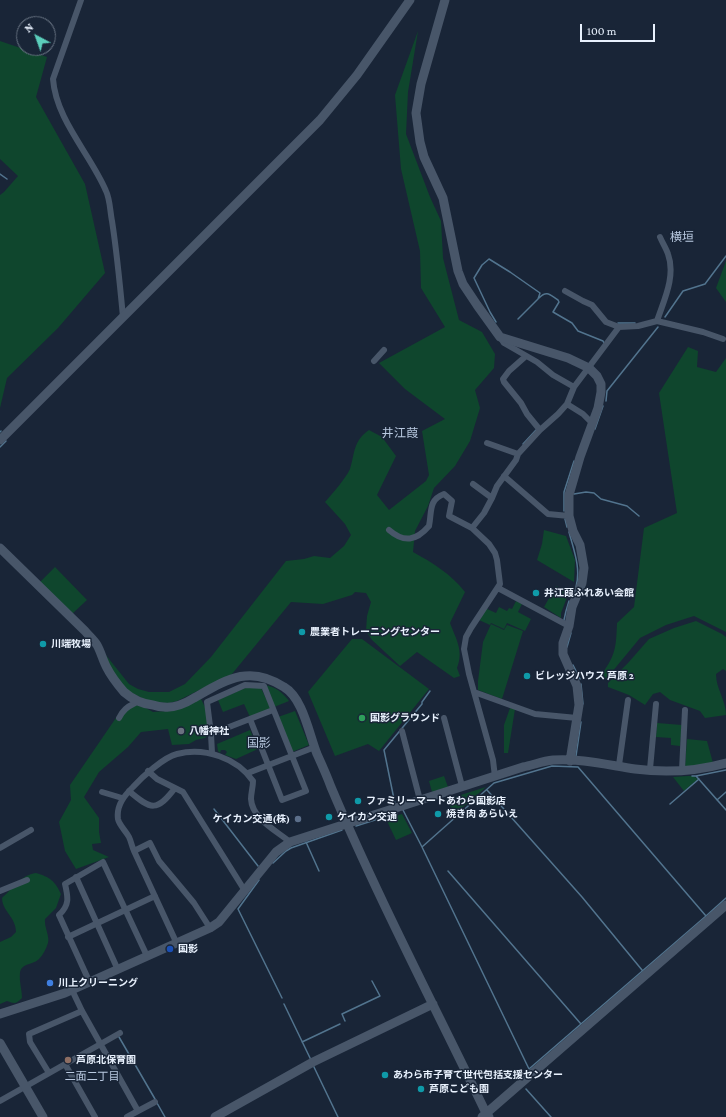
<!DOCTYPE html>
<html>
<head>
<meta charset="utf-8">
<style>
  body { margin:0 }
  #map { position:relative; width:726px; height:1117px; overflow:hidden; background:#192537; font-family:"Crimson Pro",serif }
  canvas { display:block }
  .north { position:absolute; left:16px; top:16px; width:40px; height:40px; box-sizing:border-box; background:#192537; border:1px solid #6c7786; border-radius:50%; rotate:319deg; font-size:11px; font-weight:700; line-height:16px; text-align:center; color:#e8f1fd }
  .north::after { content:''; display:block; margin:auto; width:14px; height:18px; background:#5bcebb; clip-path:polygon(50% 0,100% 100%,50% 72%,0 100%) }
  .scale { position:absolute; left:580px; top:24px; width:75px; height:18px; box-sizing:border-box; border:2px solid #e8f1fd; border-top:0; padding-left:5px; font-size:12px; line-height:14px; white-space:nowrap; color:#e8f1fd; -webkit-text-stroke:3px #192537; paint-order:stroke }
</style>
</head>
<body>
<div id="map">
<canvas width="726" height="1117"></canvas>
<div class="north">N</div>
<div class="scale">100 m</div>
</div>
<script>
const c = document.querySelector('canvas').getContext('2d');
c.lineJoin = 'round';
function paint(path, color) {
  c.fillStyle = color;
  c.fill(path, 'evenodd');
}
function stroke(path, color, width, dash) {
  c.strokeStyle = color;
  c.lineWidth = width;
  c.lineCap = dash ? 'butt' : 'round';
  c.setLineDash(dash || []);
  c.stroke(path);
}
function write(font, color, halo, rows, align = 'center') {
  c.font = font + ' "Crimson Pro","Noto Sans JP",serif';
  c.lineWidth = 3;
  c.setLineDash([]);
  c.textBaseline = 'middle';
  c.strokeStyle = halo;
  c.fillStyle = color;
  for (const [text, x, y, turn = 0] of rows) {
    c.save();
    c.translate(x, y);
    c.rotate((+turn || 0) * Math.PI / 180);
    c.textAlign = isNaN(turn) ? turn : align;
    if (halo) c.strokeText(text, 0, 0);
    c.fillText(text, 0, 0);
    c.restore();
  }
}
paint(new Path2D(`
  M418,31l-10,61 -2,42 24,63 11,24 2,37 16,62 23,12 13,22 -1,14 -19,22 5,18 -10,33 -15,25 -21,22 -6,18 -13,25 -2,21c20,11 38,22 52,40l-15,31c6,16 14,28 7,45l3,8 -6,2 -37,-26 -17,14 -28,-26 -6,-9 1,-15 4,-14 -5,-9 -11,-1 -3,3 -29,9 -32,-2 -59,72 -55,27 -8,2 -19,-1 -22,-11 -14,-15 -9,-22 24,30 9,5 11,3h20l16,-8 26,-27 75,-96 18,-2 10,-3 16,2 14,-12 7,-11 -6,-11 -20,-22c7,-8 21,-24 25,-33 5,-16 3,-28 19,-39l13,7 14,19 -19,39 12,15 37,-29 3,-6 -7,-44 23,-12 -40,-30 -26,-26 66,-36 -24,-39 -1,-37 -19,-82 -6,-74z
  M0,41l47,16 -11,40 49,87 20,89 -47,55 -51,50 -7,30v-213l4,-3 14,-16 -18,-17z
  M726,261v41l-10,-14z
  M688,347l10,4 -1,16 19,5 10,-14v274l-32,-16 -28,9 -26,13 -33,40 -5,2v-6c14,-20 14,-27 15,-51l17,-16 10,-79 33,-15 -18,-120z
  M544,530l22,6 9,24 -1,22 -37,-22 5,-16z
  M55,567l32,33 -15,14 -32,-32z
  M556,586l13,6 -8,21v5l-17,-11z
  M516,601l6,3 -4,8 13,7 -6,12 -18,-8 -3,6 -13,-6 -1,2 -11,-5 6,-12 11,5 3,-6 8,4 2,-3 3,1z
  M696,621l26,13 4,3v34l-3,-2 -7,5c0,15 10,26 10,41l-21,3 -5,-7 -30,-11 -10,-8 -7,2 -8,11 -16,-10 -21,-8v-4l20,-20 21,-24 25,-11z
  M491,624l13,6 3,-5 16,6 -21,68 -24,-9v-9l5,-39z
  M352,639h10l67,50 -50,62 -11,-7 -33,12 -27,-64z
  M265,685c11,2 18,8 24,16l-15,6z
  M245,688h16l10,21 -21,8 -6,-13 -21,8 -5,-12z
  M201,699l5,10 3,25 -4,4 -9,2 -7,4 -17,1 -4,-16 -27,3 -13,15 -29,25 -15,25 15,21v14l2,11 -9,1 1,6 16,7 -33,12 -11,-18 -6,-29 12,-22 -1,-15 50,-73 17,-7 7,2 9,5 14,-1z
  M510,708l5,1 -7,44h-4v-28z
  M295,711l14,34 -17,7 -14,-35z
  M657,723l25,2 -2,21 -9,-1v-7l-15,-1z
  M250,730l8,19 -22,10 -11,-4 2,-3 -2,-2h-4l-1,3 -2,-2 -1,-7z
  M687,739l20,2 6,22 -28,4z
  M444,776l4,11 -16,5 -3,-11z
  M688,776h5l5,3 -14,12 -11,-14z
  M486,787l-30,26 -11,-13z
  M402,814l10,19 -16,7 -10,-21z
  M36,873c14,4 19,8 25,21l-5,14 -11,11c-1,8 5,17 3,24 -2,6 -5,12 -9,16 -6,6 -18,4 -19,14 -1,8 2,17 2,25 -6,6 -7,6 -15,3l-7,3v-62l11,-5 5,-5c0,-15 -14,-21 -14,-34 11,-10 19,-23 34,-25z`), '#0f462d');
stroke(new Path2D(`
  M0,174l7,5
  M539,298c8,-8 11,-3 19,2l1,2 -6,10 19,11 6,8 25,10 1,2
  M665,317l18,-26 22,-7 21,-28
  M496,322l-6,-10 -16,-34 8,-13 7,-6 21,13 30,21 -2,6 -20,20
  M618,323h17
  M606,401l1,-10 51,-64
  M595,429l8,-23
  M0,432l1,-1
  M523,444l13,-14
  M0,447l6,-6
  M574,494l12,-2 8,1 7,6 26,7 12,10
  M564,511v-19l10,-31
  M565,519l2,8
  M569,532c5,19 12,36 7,55
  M564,620l2,-9 3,-10
  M567,647l4,-14
  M573,665l7,14
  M581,684l2,20
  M576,756l5,-34
  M692,776h4l30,34
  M696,776l30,-6
  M487,790l95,107 60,73
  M717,800l9,-8
  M395,804l-11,-54 38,-46v-2l8,-11
  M670,804l29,-25
  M214,809l44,57
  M403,810l19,37 72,-64 58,-17 26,1 128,149 -125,108 -133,-153
  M356,826l41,-13
  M306,842l13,29
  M422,847l107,222 52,-45
  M273,863l13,-12 5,-3 51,-18
  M259,880l-21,29 44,89
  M706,916l20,-18
  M284,1004l27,56
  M345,1021l-3,-7 38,-18 -8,-15
  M119,1037l36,62
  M302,1042l38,-18
  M313,1065l25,52
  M526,1089l25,28
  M157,1103l8,14`), '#52748e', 1.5);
stroke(new Path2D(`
  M81,0l-28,79c3,41 38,76 53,112 4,8 4,20 6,30 5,32 8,64 11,96
  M565,291l18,10 9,4 14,17 13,5
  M657,321c7,-21 19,-45 11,-67 -2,-6 -6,-12 -8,-17
  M500,337l4,6 33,19 16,13 21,12
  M526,356l-17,15 -6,8 1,3 17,21 6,11 13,16
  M374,361l10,-11
  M567,404l16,10 9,9
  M487,443l31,11
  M504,476l44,38 21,2
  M473,484l19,14
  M472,528l12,-15 8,-15 5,-12 19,-26 2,-6 22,-24 18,-16 9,-10 7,-17 45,-60 19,-1 19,-5 46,11 20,7
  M389,530c15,13 27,11 40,-4 3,-14 -1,-26 15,-32l8,7 -3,15 23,12 17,16 6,9 2,7 3,24 -29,44 -5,9 -2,12 5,25 24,86 2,17
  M498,588l71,38
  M474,692l61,22 42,4
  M119,718c4,-8 8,-11 16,-15
  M444,718l18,68
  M402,731l18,69
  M211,734l62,-24
  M212,753l-1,-19 -4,-32 38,-17 19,1 42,105 -24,9 -32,-81
  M619,765l9,-65
  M650,769l6,-65
  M682,770l3,-60
  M148,771l9,8 26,13 62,99
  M248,773l67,-26
  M129,791c22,19 28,21 46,-3
  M102,792l20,6
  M0,848l31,-18
  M134,851l16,-8 9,18 35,42 16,25
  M76,877l42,93
  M0,891l27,-11
  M68,937l87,-41
  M177,944l-43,-93c-2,-4 -3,-10 -5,-14 -3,-6 -10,-12 -11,-18 -2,-14 7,-24 15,-32 9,-10 31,-30 44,-33 28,-7 60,4 76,27 0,6 -2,12 -2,18 1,20 26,32 39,43
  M90,983l-31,-68c11,-10 9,-18 6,-31l38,-22 44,94
  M72,990l10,21 56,100 -11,6
  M65,1064l30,53
  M49,1073l-19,-31 -1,-8 53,-23
  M0,1101l120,-68
  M138,1111l17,-9`), '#485669', 6);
stroke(new Path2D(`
  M445,0l-24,84 -5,29 4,29 4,15 19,41 15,73 5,13 14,21 23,32 68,21 21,10 8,8 4,8v8l-3,16 -18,49 -11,38v21l4,15 7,14 4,23 -2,15 -10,24 -3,19 -6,17v11l14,32 2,19 -9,56
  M0,440l320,-320 37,-45 53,-75
  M0,548l85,83c4,5 9,9 12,14 4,7 6,16 10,23 4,8 11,17 17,24 8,7 19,12 29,13 3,1 7,2 11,2 10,1 22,-4 30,-9 32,-18 55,-34 90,-11 19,11 25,47 33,67 5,11 10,22 14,33 47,111 103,218 155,326l3,4
  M0,1014l65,-21 145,-65 9,-6 57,-70 14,-10 233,-75c10,-2 20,-6 30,-7 27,-2 55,5 82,9 30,4 62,2 91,-6
  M0,1043l43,74
  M215,1117l98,-55 120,-58
  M482,1117l244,-212`), '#485669', 9);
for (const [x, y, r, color] of [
  [536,593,4,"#0f9aa8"],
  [302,632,4,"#0f9aa8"],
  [43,644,4,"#0f9aa8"],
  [527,676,4,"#0f9aa8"],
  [362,718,4,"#2e9e5b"],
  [181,731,4,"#6b7280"],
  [358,801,4,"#0f9aa8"],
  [438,814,4,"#0f9aa8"],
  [329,817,4,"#0f9aa8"],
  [298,819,4,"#5c6f8a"],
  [170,949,4,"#1a4fb4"],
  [50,983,4,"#3f7fe0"],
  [68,1060,4,"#8d6e63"],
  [385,1075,4,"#0f9aa8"],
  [421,1089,4,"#0f9aa8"]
]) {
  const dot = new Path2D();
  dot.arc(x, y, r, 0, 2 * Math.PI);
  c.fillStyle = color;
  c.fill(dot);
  stroke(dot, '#192537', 1.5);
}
write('bold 10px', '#e8f1fd', '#192537', [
  ["井江葭ふれあい会館",544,593],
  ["農業者トレーニングセンター",310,632],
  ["川端牧場",51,644],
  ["ビレッジハウス 芦原 2",535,676],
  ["国影グラウンド",370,718],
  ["八幡神社",189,731],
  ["ファミリーマートあわら国影店",366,801],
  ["焼き肉 あらいえ",446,814],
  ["ケイカン交通",337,817],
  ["ケイカン交通(株)",290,819,"right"],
  ["国影",178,949],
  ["川上クリーニング",58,983],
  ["芦原北保育園",76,1060],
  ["あわら市子育て世代包括支援センター",393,1075],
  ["芦原こども園",429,1089]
], 'left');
write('11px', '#b9c9e0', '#192537', [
  ["二面二丁目",92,1077]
]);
write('12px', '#b9c9e0', '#192537', [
  ["横垣",682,237],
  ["井江葭",400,433],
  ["国影",259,743]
]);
</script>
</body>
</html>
